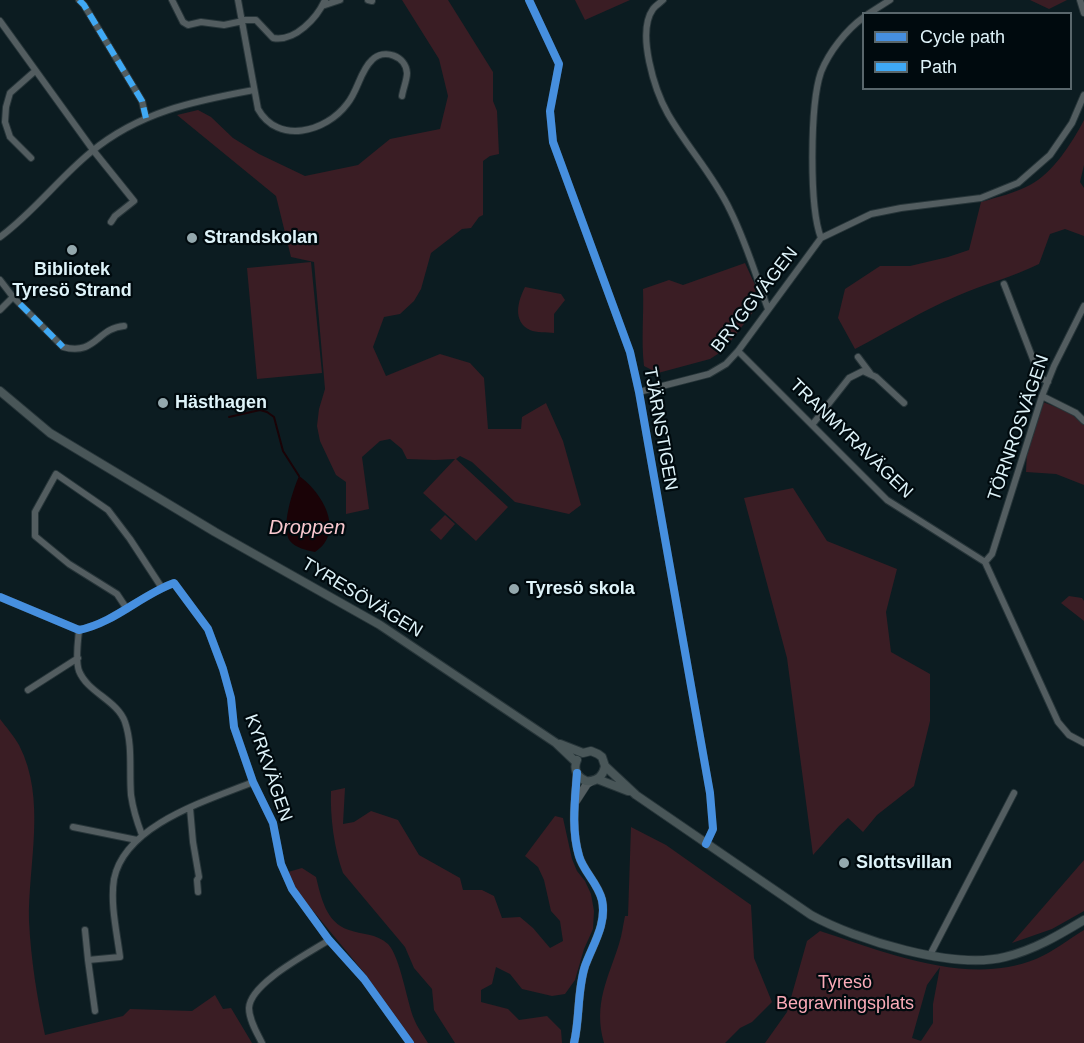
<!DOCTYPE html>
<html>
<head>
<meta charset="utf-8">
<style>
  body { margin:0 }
  #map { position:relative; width:1084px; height:1043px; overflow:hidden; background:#0c1c21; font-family:Arial,sans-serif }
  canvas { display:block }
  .legend { position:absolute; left:862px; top:12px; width:210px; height:78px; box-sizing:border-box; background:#000a0e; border:2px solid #59676c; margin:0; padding:8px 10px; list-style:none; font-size:18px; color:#def3f9 }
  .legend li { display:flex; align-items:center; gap:12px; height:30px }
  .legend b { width:30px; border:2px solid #59676c }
</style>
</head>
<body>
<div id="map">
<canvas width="1084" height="1043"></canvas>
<ul class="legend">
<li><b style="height:8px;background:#468fdf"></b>Cycle path</li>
<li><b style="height:8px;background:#3fa9f5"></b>Path</li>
</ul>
</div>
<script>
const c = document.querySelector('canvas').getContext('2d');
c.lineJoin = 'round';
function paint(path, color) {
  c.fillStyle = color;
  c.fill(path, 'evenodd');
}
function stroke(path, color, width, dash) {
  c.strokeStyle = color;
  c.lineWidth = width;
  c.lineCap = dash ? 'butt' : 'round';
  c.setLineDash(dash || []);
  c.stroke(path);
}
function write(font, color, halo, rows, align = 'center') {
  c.font = font + ' Arial,sans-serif';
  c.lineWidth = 4.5;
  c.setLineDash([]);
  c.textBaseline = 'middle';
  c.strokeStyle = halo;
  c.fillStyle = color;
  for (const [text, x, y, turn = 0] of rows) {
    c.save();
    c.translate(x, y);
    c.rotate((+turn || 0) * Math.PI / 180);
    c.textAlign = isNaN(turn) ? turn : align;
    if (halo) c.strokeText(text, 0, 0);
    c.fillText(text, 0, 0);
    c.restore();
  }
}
paint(new Path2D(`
  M402,0h46l45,72v29l4,10 2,43 -9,2 -7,5v54l-4,2 -8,11 -9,1 -31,24 -10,36 -7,12 -14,13 -16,3 -11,30 13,29 54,-22 30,9 14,15 4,51h33l1,-12 24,-14 17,38 18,64 -12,9 -54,-12 -43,-40 -12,-6 -4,3 52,48 -32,34 -53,-48 32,-34 -20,1 -28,-1 -5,-10 -12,-10 -10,2 -18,16 7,52 -23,5v-32l-10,-7 -16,-34 -3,-15 2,-17 6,-20 -11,-127 -23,-5 -15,-61 -99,-81 21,-5 13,7 22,21 26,16 46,22 53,-11 32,-26 50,-10 8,-33 -9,-37z
  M575,0h71h-16l-45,20z
  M1030,0h37l-18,9z
  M1084,120v45l-4,17 4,6v48l-19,-7 -15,5 -11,30c-26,13 -55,20 -82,32 -35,15 -68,35 -102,53l-17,-31 7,-29 35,-23h30l38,-9 21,-7 12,-48c17,-5 34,-9 49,-17 23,-12 42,-42 54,-65z
  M311,262l11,111 -65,6 -10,-111z
  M745,263l11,24 -3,25 -29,38 -14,9 -52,14 -14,-7c-3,-27 0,-50 -1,-77l26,-9 14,5z
  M525,287l36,7 4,6 -11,14v19c-7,-1 -18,0 -24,-3 -18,-9 -12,-29 -5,-43z
  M1043,402l28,11 13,12v60l-28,-11 -30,-2 1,-22z
  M793,488l34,53 70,28 -11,43 5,40 39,22v47l-16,65 -37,29 -14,17 -15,-14 -9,8 -26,29 -26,-197 -43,-160z
  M445,515l10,9 -14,16 -11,-10z
  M1069,596l13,2 2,3v20l-23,-18z
  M0,719c6,8 14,17 19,26 28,54 9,119 10,176 2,39 8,76 16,114l78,-19 7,-7 62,2 23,-16 8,14 8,-1 21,35h-252z
  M345,788l-2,36 11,-2 17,-11 27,9 21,35 41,23 3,12h19l12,6 8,22 18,-1 13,11 17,20 13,-7 -3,-20 -9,-10 -7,-31 -6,-13 -13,-11 30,-40 8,2 9,41 5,12 8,10 6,13 3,17 -1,18 -9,20 -9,31 -10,14 -13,2 -30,-7 -12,-15 -14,-7 -4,17 -11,6v12l27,7 11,11 28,-4 14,14 1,13h-107l-21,-33 -2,-21 -18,-21 -9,-21 -62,-74c-9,-24 -13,-57 -12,-82z
  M631,827l35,18 85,60 3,53 18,44 -20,20 -12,6 -15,15h-121c-11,-39 4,-64 15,-99 3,-9 4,-19 6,-28h3z
  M1084,860v51l-32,18 -40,14z
  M302,868l14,9c5,20 10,46 33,53 13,5 27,3 39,14 12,12 19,58 26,75 3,8 9,16 14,24h-15l-47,-68 -71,-86 -7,-17z
  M1084,930v113h-319l22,-31 20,-71 13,-10c65,21 148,56 216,28 17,-7 33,-20 48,-29zM940,967l-7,37v19l-12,18 -9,-3 15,-53z`), '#3a1d24');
paint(new Path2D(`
  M299,476c23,16 47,56 16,76 -9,-2 -19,-4 -25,-11 -10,-13 3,-51 9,-65z`), '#1a0307');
stroke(new Path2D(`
  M229,417l31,-7 7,2 7,5 9,34 16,25`), '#1a0307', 2);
const minor = new Path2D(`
  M79,0l5,5 58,96 4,17
  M172,0l11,22 5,3 13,-3 23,3 19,-4
  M238,0l20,109c20,36 68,23 89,-5 11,-13 13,-33 25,-44 12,-12 34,-4 35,13 0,7 -4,16 -5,23
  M368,0l4,1
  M529,0l30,64 -9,47 3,31 77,210 9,40 71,401 3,36 -7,15
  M663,0c-3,3 -8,6 -10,9 -17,24 2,82 15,105 19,33 46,62 62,96 16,32 26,66 38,99
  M1080,0l4,13
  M322,6l18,-6
  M868,14l22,-14
  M242,20h14l17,18c22,4 44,-20 52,-38
  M0,21l93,129 41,51 -19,15 -4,6
  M31,158l-21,-21 -5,-15 1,-15 4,-14 25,-22
  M0,237c34,-25 59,-59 91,-85 48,-40 103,-51 163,-62
  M821,238c-12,-31 -11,-134 0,-166 8,-20 25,-42 43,-55
  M0,280l13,17 50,50c33,9 34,-19 61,-21
  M1004,284l34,88 5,7 5,3
  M0,310l13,-13
  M738,351l149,149 98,62 73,160 11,13 15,8
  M858,357l12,16
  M639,392l70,-18 17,-10 12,-13 83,-113 50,-24 30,-6 80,-10 37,-15 32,-28 22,-32 12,-28
  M1042,396l34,17 8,8
  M812,425l37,-47 14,-7 13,6 28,26
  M985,562l7,-8 50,-158 12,-30 30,-60
  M0,597l79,33c35,-7 62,-35 95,-47l34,46 15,40 8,29 3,29 19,55 20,41 8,41 11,25 37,51 35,39 46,64
  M127,609l-10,-15 -48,-30 -34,-28v-24l21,-38 52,36 22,29 32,49
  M79,630c-1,12 -4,30 0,41 9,22 38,29 46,51 8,24 4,48 6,73 2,14 6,27 11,40
  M28,690l50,-32
  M190,808l3,34 6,35 -2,3 1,12
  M73,827l64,13
  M85,930l3,30 32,-3c-3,-24 -10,-53 -6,-78 11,-55 95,-79 139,-97
  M930,955l84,-162
  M88,960l7,51
  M262,1043c-5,-10 -13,-23 -13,-35 1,-25 60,-55 80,-68`);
const tertiary = new Path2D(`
  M576,801l11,-17 5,-3
  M574,1043c6,-25 3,-52 11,-77 8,-22 22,-42 17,-66 -4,-17 -19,-29 -23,-44 -8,-27 -4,-56 -2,-83`);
const secondary = new Path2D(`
  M0,391l50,42 165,99 165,93 176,118 20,19
  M560,744l23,9 8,-2 7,3 4,3 3,9 31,29 175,120c45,25 143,55 194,42 29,-7 54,-22 79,-37
  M577,760c-4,9 0,17 9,21 10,1 17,-4 19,-15
  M597,779l31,12`);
stroke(minor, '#273539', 8);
stroke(tertiary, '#273539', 9);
stroke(secondary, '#273539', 10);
stroke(minor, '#535d60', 6);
stroke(tertiary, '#535d60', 8);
stroke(secondary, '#495658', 8);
stroke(new Path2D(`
  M79,0l5,5 58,96 4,17
  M20,304l43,43`), '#3fa9f5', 6, [12, 6]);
stroke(new Path2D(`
  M529,0l30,64 -9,47 3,31 77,210 9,40 71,401 3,36 -7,15
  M0,597l79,33c35,-7 62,-35 95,-47l34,46 15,40 8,29 3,29 19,55 20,41 8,41 11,25 37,51 35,39 46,64
  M574,1043c6,-25 3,-52 11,-77 8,-22 22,-42 17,-66 -4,-17 -19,-29 -23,-44 -8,-27 -4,-56 -2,-83`), '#468fdf', 8);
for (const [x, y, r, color] of [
  [192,238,6,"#94a8ad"],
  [72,250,6,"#94a8ad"],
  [163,403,6,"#94a8ad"],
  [514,589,6,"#94a8ad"],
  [844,863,6,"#94a8ad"]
]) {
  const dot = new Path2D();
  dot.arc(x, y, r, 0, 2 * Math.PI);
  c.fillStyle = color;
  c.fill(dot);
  stroke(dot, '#000a0e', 2);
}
write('bold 18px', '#def3f9', '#000a0e', [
  ["Strandskolan",204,238],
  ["Bibliotek",72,270,"center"],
  ["Tyresö Strand",72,291,"center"],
  ["Hästhagen",175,403],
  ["Tyresö skola",526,589],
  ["Slottsvillan",856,863]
], 'left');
write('18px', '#def3f9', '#000a0e', [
  ["BRYGGVÄGEN",755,300,-52],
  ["TÖRNROSVÄGEN",1019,428,-71],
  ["TJÄRNSTIGEN",660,429,80],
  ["TRANMYRAVÄGEN",851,439,44],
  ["TYRESÖVÄGEN",362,598,31],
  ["KYRKVÄGEN",268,768,71]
]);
write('18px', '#faabb8', '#000a0e', [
  ["Tyresö",845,983],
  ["Begravningsplats",845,1004]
]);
write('italic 20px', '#f9c8cf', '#000a0e', [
  ["Droppen",307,528]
]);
</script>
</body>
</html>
